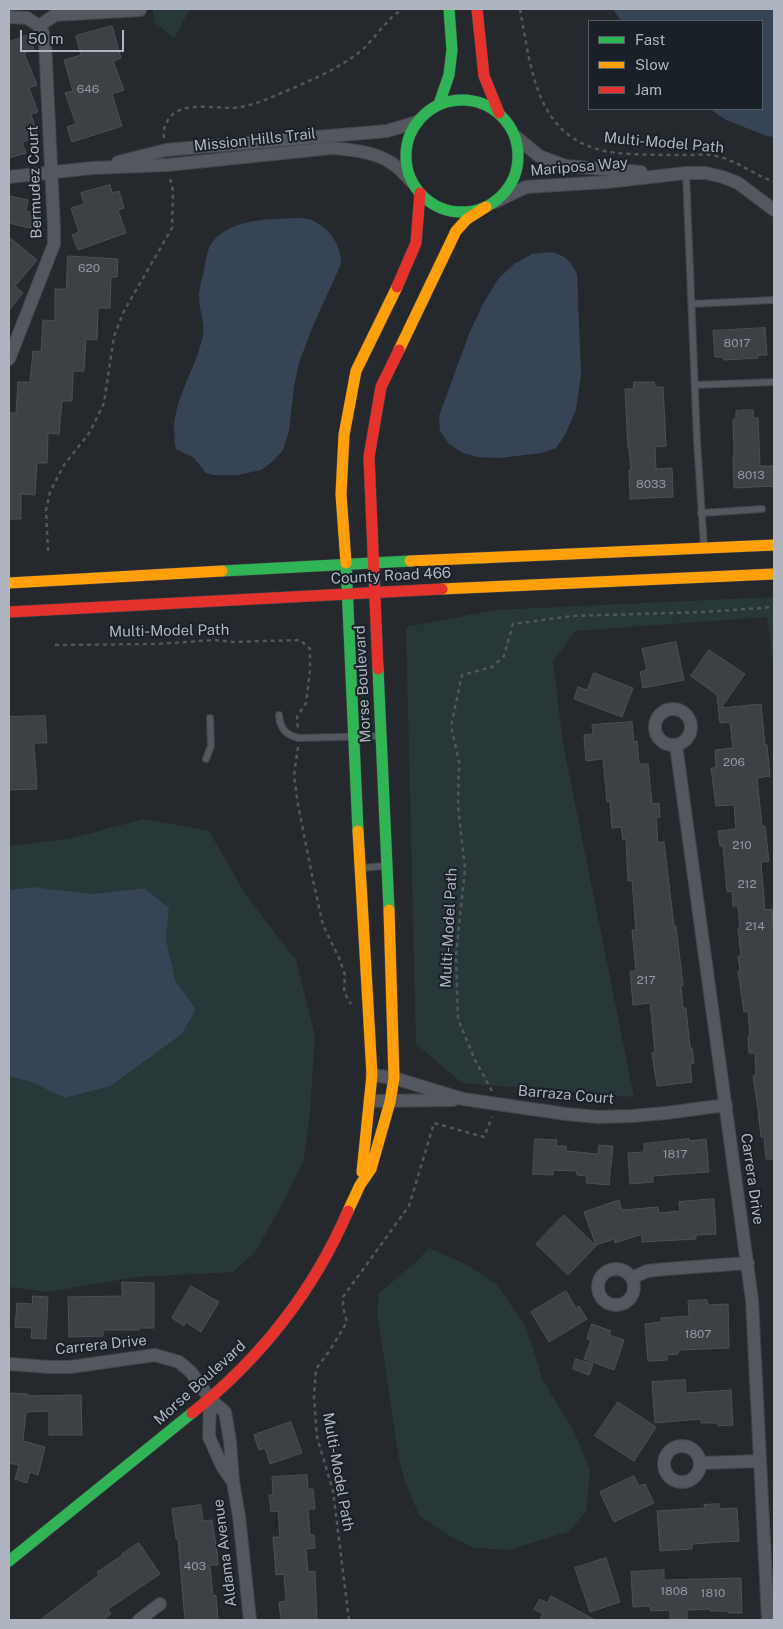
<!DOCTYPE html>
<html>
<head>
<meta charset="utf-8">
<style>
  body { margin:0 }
  #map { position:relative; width:783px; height:1629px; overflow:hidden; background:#25292e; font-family:"Public Sans",sans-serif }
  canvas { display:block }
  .frame { position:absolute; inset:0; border:10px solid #aeb5c0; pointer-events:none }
  .legend { position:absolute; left:588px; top:20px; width:175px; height:90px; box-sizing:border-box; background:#1a2027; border:1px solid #555c64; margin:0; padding:6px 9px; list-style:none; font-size:15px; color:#aeb5c0 }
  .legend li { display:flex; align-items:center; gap:10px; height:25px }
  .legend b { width:25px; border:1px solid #555c64 }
  .scale { position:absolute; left:20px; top:30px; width:104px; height:22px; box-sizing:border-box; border:2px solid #aeb5c0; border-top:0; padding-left:6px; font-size:15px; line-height:18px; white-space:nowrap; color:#aeb5c0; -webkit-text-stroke:4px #1a2027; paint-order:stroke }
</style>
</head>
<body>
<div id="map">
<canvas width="783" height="1629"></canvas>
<div class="frame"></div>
<ul class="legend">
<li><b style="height:6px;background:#30b455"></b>Fast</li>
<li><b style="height:6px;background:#ff9f0a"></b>Slow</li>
<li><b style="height:6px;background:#e5322d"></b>Jam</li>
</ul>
<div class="scale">50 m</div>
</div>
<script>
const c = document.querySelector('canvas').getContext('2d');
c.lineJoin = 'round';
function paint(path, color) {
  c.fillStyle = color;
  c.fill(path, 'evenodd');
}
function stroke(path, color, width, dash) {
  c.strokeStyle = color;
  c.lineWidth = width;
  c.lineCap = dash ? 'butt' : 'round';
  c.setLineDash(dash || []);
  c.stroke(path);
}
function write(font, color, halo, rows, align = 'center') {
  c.font = font + ' "Public Sans",sans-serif';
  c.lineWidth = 4;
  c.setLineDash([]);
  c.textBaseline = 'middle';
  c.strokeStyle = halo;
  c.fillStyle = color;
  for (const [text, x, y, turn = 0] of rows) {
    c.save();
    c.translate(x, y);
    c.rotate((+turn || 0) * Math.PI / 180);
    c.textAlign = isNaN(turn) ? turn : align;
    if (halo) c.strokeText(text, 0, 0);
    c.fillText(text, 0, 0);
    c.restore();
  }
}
paint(new Path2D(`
  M153,9h37l-16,29 -20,-16z
  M774,597v72l-7,-52 -192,14 -22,30 10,82 71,354 -172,-14 -46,-39 -10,-417 88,-17z
  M144,819l65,12 38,66 49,63 19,76 -5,76 -6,47 -20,42 -29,51 -22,20 -96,5 -89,15 -39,-5v-211l22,6 34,16 46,-12 71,-52 14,-25 -21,-29 -9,-41 3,-31 -26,-20 -51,6 -59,-7 -24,3v-44l59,-7z
  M429,1248l37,16 31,21 29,42 17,54 31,50 16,39 -4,42 -18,20 -60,18 -33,-2 -26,-12 -30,-21 -14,-33 -7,-28 -21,-143 2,-18 37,-31z`), '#283737');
paint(new Path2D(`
  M613,9h161v128l-7,-1 -41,-16 -16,-11h52v-88h-141z
  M295,218c5,0 11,0 16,2 19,8 30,25 30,44l-29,64 -13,35 -5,23 -5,45 -6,19 -11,12 -11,8 -23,5h-25l-7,-2 -12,-15 -18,-9c-10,-43 19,-74 27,-114 2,-12 -4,-25 -4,-38 0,-8 3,-18 5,-26 1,-7 2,-16 5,-23 14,-29 59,-29 86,-30z
  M551,252c15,4 19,8 26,22l4,101 -5,35 -11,25 -9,13 -14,5 -43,5 -22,-1 -14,-4 -14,-9 -9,-13 -1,-15 30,-82 14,-30 15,-25 16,-15 18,-10z
  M33,887l59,7 52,-6 25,20 -3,31 9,41 21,29 -14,25 -71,52 -46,12 -34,-16 -22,-6v-186z`), '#364455');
const building = new Path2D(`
  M112,26l9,32 -8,3 11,29 -12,4 10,32 -50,16 -5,-15 9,-3 -11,-31 8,-2 -9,-31 17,-5 -5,-19z
  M29,35l5,15 -10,3 13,32 -8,3 9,24 -7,2 7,23 -16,5 4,11 -17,5v-116z
  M110,185l2,8 7,-2 5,17 -6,2 8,23 -48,17 -6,-15 7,-3 -8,-24 13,-4 -3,-11z
  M9,196l19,4 -2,11 16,4 -4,15 -29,-7z
  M9,237l28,23 -22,26 8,7 -14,17z
  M68,256l50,3 -1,18h-6l-1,31h-12l-1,32 -11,-1 -2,32h-11l-1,30h-10l-3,33 -11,-1 -1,30h-10l-2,32 -14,-1v25h-12v-106h7l2,-31h12l3,-31 8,1 2,-32 12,1v-32h11z
  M765,328l2,27h-9v3l-34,2 -1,-3h-8l-2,-26z
  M634,382h20l2,5h7l3,59 -11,1 1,22 16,-1 1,29 -43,2 -1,-29h2l-2,-22h-1l-3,-59h8z
  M753,410l1,8h4l2,48h14v20l-40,2 -1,-33h1l-1,-36h3v-8z
  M676,642l8,38 -41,8 -3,-16 7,-2 -5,-21z
  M709,650l36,24 -24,34 40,-4 4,41h2l3,31 -13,2 5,48h3l4,35 -8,1 4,48 7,-1 2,25v225h-8l-2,-22h-3l-3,-28 -5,-33 3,-1 -1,-22h-6l-1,-17h2l-2,-25 -4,1 -6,-41 2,-1 -2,-14h3l-3,-28h2l-2,-22h-5l-1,-15 -5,1 -4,-46h-3l-2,-15 18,-2 -2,-24 -18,1 -5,-38h5l-1,-18 18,-2 -3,-26 -10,1 -3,-28 -26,-19z
  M594,673l39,15 -11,29 -48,-18 4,-12 9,3z
  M45,716l2,27h-13l3,46 -28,1v-73z
  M632,722l2,20 3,-1 2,23h9l4,40 7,-1 1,14 -4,1 2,25 6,-1 10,84h2l7,59h-2l2,23h3l4,40h2l2,15 -4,1 2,18 -35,4 -5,-33 3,-1 -5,-49 -17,2 -3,-34h6l-4,-41h4l-4,-50 -4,1 -2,-42 -3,1 -2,-13 -9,1 -2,-27 -3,1 -4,-43 -17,2 -2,-26 9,-1 -1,-9z
  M535,1139l22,1 -1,6h10v5l32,3 1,-9 14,1 -4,39 -23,-2 1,-7 -10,-1v-4l-24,-1v5l-20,-1z
  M689,1139v2l17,-2 3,33 -56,4v6l-23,2 -2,-31 16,-1v-8z
  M714,1199l2,35 -20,1v4l-54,3v-8l-27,9 -1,-4 -18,6 -12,-33 35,-12 3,10 36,-3 1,6 21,-2 -1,-9z
  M564,1215l32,31 -28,29 -32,-31z
  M122,1282l32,1v45h-15v2h-36v6l-34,1 -1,-40 54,-1z
  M191,1286l28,16 -18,30 -15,-10 -2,4 -12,-8z
  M566,1291l10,17 3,-2 8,13 -38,23 -18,-30z
  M33,1296l15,1 -2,42 -15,-1 1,-10 -17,-1 2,-24 15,1z
  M707,1300l1,5 20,-1 1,44 -51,2v4l-11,1v5l-19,1 -3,-37 16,-2v-4l28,-2 -1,-15z
  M592,1324l19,7 -2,4 15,5 -10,30 -30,-11 7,-19 -4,-1z
  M576,1359l17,5 -4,11 -16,-6z
  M685,1380l1,13 45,-3 2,35 -15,1v-3h-17v-4l-46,4 -3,-41z
  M9,1393l19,1v2l53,-1 1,40h-33v-24l-23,1 -3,29 22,6 -7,28 -8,-3 -3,11 -12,-4 4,-14 -10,-2z
  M618,1402l38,25 -22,34 -39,-25z
  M291,1422l11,31 -32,11 -5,-16 -6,2 -5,-15z
  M307,1475l1,14h5l2,20h-7l2,26h4l1,13 -9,1 2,23 7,-1 2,49h-36l-2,-18 7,-1 -2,-27 -8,1 -3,-38h7l-2,-26 -7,1 -2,-17h4l-1,-18z
  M634,1476l5,10 6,-2 9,19 -40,19 -14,-30z
  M719,1504v5l18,-1 2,33 -47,3v5l-32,2 -3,-40 48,-3 -1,-3z
  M201,1505l2,16 9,-1 5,31 1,14h-8l3,31 3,-1 2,25h-33l-7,-81h-2l-4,-30z
  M139,1543l21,31 -52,35 3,5 -8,6h-63l59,-45 -2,-3 26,-17 -1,-1z
  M606,1558l14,44 -30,10 -15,-44z
  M664,1570v10l77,-2 1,35h-14v-2h-18v-2l-23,1v9h-17v-9l-19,1 -1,-5 -17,1 -2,-35z
  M551,1596l44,24h-55l3,-6 -9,-5 6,-10 7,4z`);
paint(building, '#3d4045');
stroke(building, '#4c5056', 1);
const lane = new Path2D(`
  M686,173l11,268 7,106
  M692,304l81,-4
  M695,385l79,-3
  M701,513l61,-4
  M279,715c1,13 6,20 20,23l81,-2
  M206,759l5,-13 -1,-28
  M360,868l25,-2`);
const street = new Path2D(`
  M9,17l18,1 12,8 16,-11 85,-5
  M516,137l23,19 27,10 75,6
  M118,162l48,-12 221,-19 30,-9
  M9,177l83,-9 75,-3 165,-17c22,2 47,4 65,19 5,4 10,10 14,14
  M495,202l31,-15 81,-5 79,-9h20l17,4 15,6 36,27
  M9,359l45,-115v-16l-9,-186 -2,-9 -4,-7
  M655 727a18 18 0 1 1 36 0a18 18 0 1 1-36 0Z
  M676,745l76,555 16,320
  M372,1075l22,3 69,21 103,15 32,3 34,-1 34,-3 60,-8
  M370,1101l83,-1
  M598 1287a18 18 0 1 1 36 0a18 18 0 1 1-36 0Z
  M632,1278l15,-7 19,-2 82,-6
  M9,1364l41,3h20l85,-12 24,7 12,10 19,27 15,13 5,29 3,41 6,34 11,104
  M210,1399l-1,38 13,29 11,16
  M664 1464a18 18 0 1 1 36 0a18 18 0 1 1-36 0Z
  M701,1463l59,-2
  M139,1620l21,-16`);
const fast = new Path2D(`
  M406 156a56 56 0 1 1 112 0a56 56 0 1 1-112 0Z
  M439,104l10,-29 3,-25 -3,-41
  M346,563l12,268
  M222,571l188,-10
  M378,669l11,241
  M9,1561l183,-148`);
const slow = new Path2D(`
  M399,350l57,-119 11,-12 19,-12
  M410,561l364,-16
  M346,563l-5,-69 3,-59 12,-64 41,-84
  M9,583l213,-12
  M442,589l332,-15
  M358,831l14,244 -10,97
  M348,1211l12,-26 11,-16 19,-67 4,-24 -5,-168`);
const jam = new Path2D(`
  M477,9l7,67 15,37
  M397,287l19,-44 4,-50
  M9,612l433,-23
  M378,669l-9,-212 12,-70 18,-37
  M192,1413c69,-55 121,-121 156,-202`);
stroke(lane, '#424549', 8);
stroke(street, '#424549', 14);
stroke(fast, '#424549', 12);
stroke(slow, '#424549', 12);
stroke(jam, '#424549', 12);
stroke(new Path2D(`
  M520,9c13,73 19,142 111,145 19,1 39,1 58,1 7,0 15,-1 22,0 25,4 41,19 63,27
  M164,138c-1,-8 0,-11 4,-18 13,-22 53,-9 73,-13 15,-3 29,-9 43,-15 27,-12 55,-23 78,-42 14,-13 24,-30 40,-41
  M48,551l-2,-41 4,-18 14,-27 26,-33 14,-29 10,-67 10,-25 48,-83 1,-37 -3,-13
  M55,645l102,-1 58,-4 18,2 67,-2 10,9v22l-4,32 -9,14 1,12
  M298,747l-4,28 4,30 15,75 10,45 17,35 5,15 -1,17 7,12
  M492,1091l-17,-31 -17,-41 -2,-64 9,-86 -7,-63 1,-44 -8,-36 11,-51 30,-8 12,-11 9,-32 59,-8 132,-4 70,-5
  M349,1620l-16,-129 -16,-54 -3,-40 2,-28 14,-19 17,-28 -4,-15v-10l66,-91 25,-83 50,14 8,-20`), '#53575b', 2.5, [4, 4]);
stroke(lane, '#54575d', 6);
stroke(street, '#54575d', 12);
stroke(fast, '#30b455', 11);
stroke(slow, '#ff9f0a', 11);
stroke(jam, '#e5322d', 11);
write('12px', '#9298a1', null, [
  ["646",88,89],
  ["620",89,268],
  ["8017",737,343],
  ["8013",751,475],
  ["8033",651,484],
  ["206",734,762],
  ["210",742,845],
  ["212",747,884],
  ["214",755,926],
  ["217",646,980],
  ["1817",675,1154],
  ["1807",698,1334],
  ["403",195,1566],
  ["1808",674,1591],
  ["1810",713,1593]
]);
write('15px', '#aeb5c0', '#1a2027', [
  ["Mission Hills Trail",255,140,-6],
  ["Multi-Model Path",664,143,5],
  ["Mariposa Way",579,167,-5],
  ["Bermudez Court",35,182,-92],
  ["County Road 466",391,576,-3],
  ["Multi-Model Path",169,631,-1],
  ["Morse Boulevard",363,684,-93],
  ["Multi-Model Path",449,928,-87],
  ["Barraza Court",566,1095,5],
  ["Carrera Drive",752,1179,82],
  ["Carrera Drive",101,1345,-6],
  ["Morse Boulevard",200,1383,-42],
  ["Multi-Model Path",338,1472,80],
  ["Aldama Avenue",225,1553,-97]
]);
</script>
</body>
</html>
